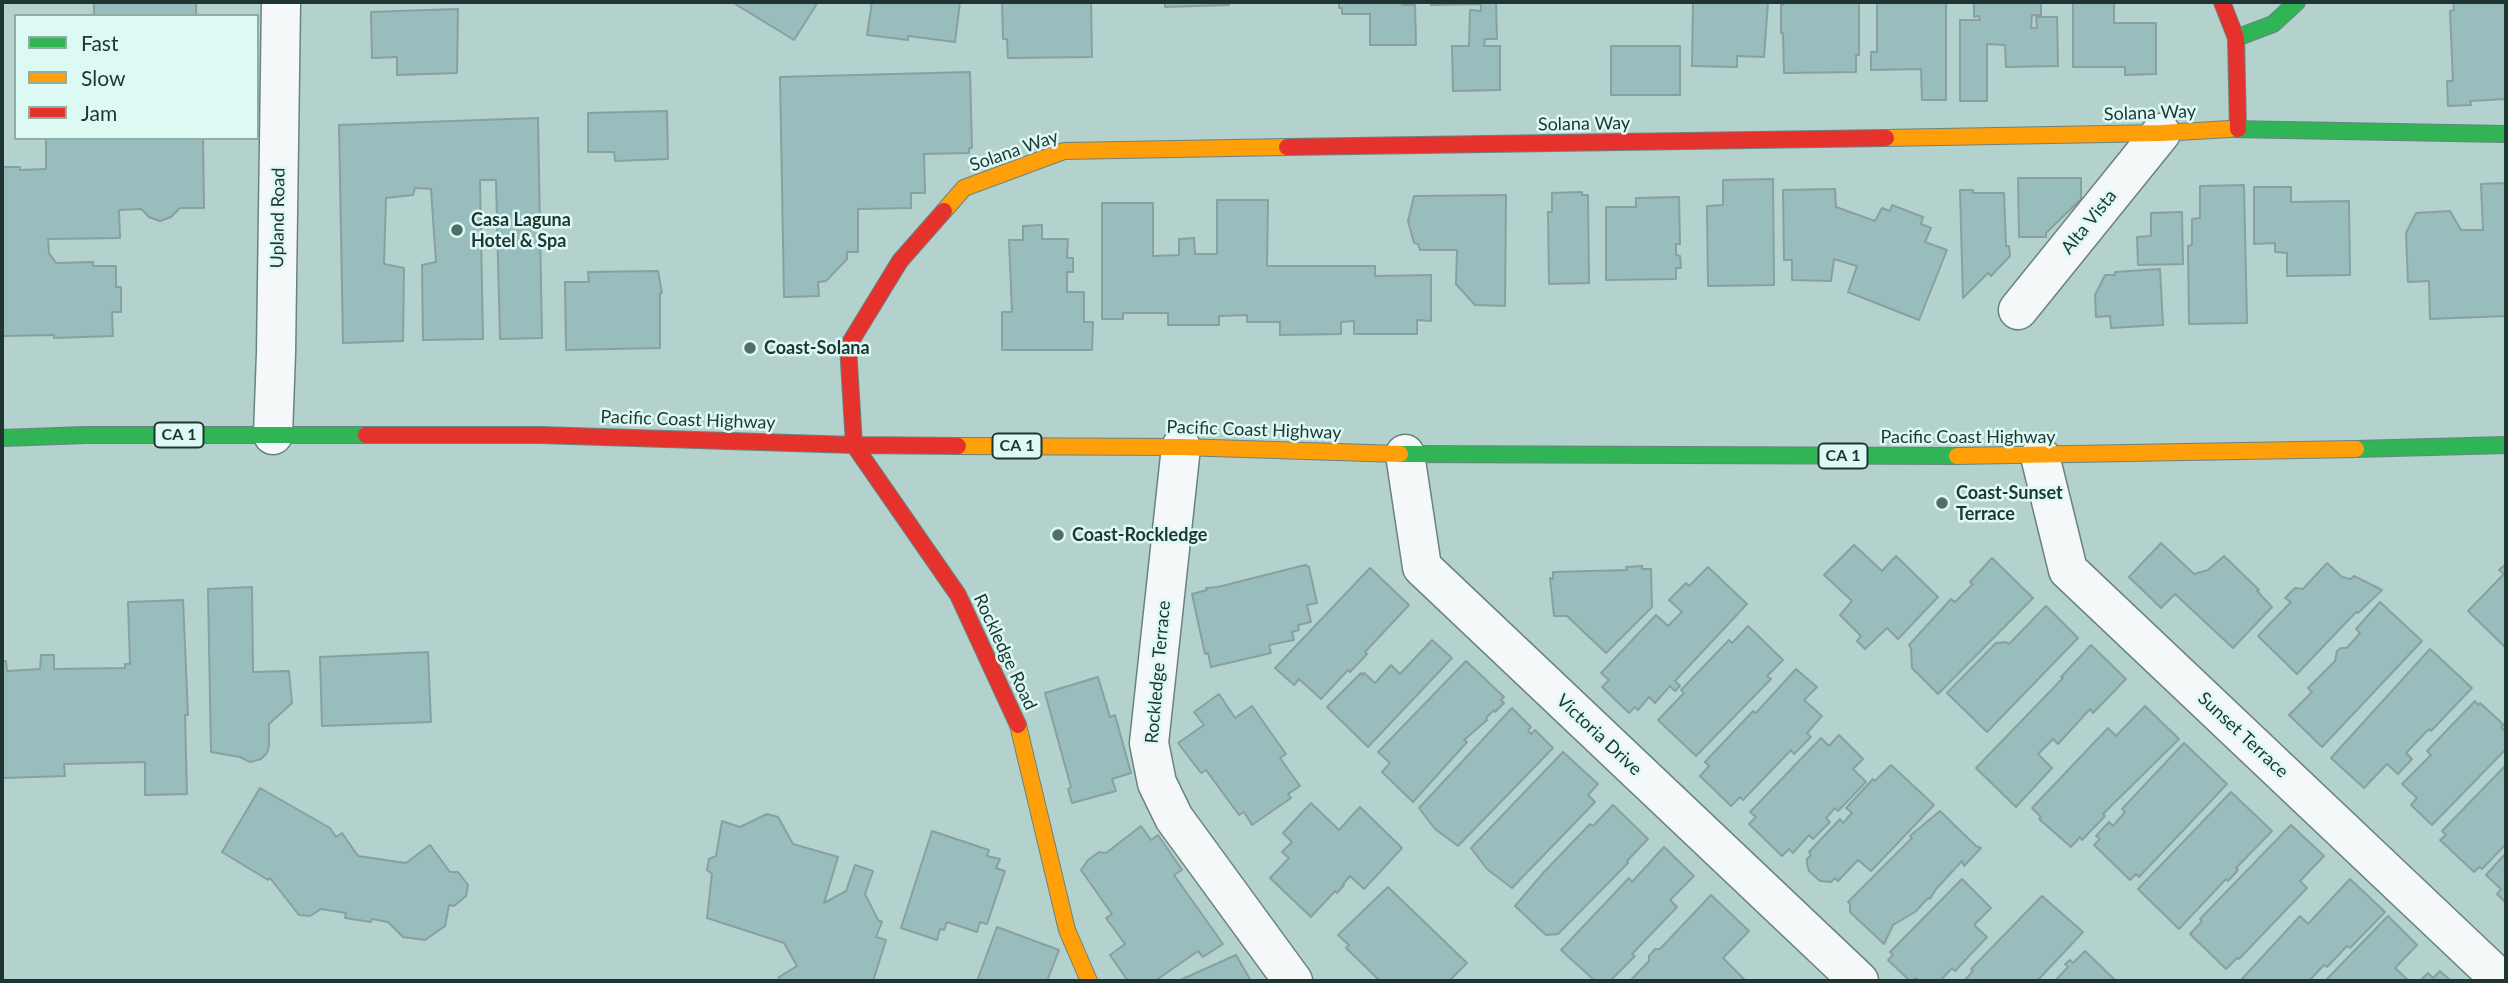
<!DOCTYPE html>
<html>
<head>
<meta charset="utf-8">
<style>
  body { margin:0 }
  #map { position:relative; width:2508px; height:983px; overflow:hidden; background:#b3d1cd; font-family:Lato,sans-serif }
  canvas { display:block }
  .frame { position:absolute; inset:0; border:4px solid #1e3532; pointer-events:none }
  .legend { position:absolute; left:14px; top:14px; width:245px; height:126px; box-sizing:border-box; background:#ddf9f4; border:2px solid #91aba6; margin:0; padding:9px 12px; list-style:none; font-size:21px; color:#1e3532 }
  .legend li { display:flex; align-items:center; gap:14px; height:35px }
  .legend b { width:35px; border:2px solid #91aba6 }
</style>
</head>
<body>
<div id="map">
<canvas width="2508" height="983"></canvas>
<div class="frame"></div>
<ul class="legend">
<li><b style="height:9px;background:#30b455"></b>Fast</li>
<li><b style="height:9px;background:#ff9f0a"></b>Slow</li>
<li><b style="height:9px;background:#e5322d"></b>Jam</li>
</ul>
</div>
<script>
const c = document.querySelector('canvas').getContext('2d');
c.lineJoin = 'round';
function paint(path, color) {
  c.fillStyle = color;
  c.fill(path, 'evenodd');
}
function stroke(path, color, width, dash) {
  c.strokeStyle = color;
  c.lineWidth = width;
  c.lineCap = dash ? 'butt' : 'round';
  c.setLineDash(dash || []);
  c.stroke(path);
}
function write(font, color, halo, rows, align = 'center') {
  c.font = font + ' Lato,sans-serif';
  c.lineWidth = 5;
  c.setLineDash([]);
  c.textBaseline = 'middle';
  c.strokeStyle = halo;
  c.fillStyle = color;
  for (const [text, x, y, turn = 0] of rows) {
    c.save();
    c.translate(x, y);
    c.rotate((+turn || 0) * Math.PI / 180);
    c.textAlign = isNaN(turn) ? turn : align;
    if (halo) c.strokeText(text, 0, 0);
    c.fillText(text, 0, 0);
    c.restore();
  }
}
const building = new Path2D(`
  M94,2h102v14h-98l-4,-1z
  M732,2h86l-24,38z
  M872,2h88l-5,40 -47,-6v4l-41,-5z
  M1002,2h89l1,55 -84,1 -1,-19h-4z
  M1165,2h64v3l-64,2z
  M1339,2h63v3h13l1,40h-46v-31h-28v-6h-3z
  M1431,2h65l1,37h-12l-1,7h16v44l-47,1 -1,-45h17l1,-36 11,1v-7l-50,1z
  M1693,2h75l-4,55 -27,-1v11l-45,-1z
  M1783,2h76v53h-3v17l-72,1 -1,-40h-2v-29l2,1z
  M1877,2h69v98h-24l-1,-31 -50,1v-18h6z
  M1974,2h67v13h-9l-1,13h6l-1,-11h21l1,49 -52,1 -1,-22 -18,-1v57h-27v-81h20l-1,-4 -5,1z
  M2073,2h49h-8v21h42v51l-31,1v-8h-52z
  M2453,2h52l1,97 -36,2 1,4 -23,1 -1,-25h6l-3,-70 4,-1z
  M458,9l-1,64 -60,2v-18l-25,1 -1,-46z
  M1611,46h69v49h-69z
  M970,72l2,76h-3v5l-45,1 1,39h-14v15l-53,1v43h-11v7l-21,22 -8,1 1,14 -35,1 -4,-220z
  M667,111l1,48 -53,2 -1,-9h-26v-39z
  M538,118l4,220 -42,1 -4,-159h-16l3,159 -60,1 -1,-75 14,-3 -5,-73 -16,-1 -2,7 -27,3 -2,66 20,4 -1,73 -60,2 -4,-218z
  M46,138h157l1,70h-24l-9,9 -11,4 -11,-4 -8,-8 -22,1 1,28 -72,1 1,14 7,10 37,-1v4h23v21h5v25h-9l1,24 -59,2v-3l-52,1v-169h18v3l26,-1z
  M2018,178h63v21l-35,34v4h-27z
  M1773,179l1,106 -66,1 -1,-80 16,-1v-25z
  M2506,183v133l-76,3 -1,-38 -21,1 -2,-49 10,-20 34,-2 11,19h22l-2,-46z
  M2244,185l3,138 -58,1 -1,-78 4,-1v-26l8,-1v-32z
  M2254,187h37v15l58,-1 1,74 -63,1v-23l-12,-1v-9l-21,1z
  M1835,189l1,18 39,14 7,-13 8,3 2,-6 31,12 -2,7 10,4 -6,14 22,8 -28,70 -71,-28 9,-26 -23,-7 -3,22 -39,-1v-20h-8l-1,-70z
  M1960,190h13v3h31l2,53h3l1,10 -19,20 -3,-3 -25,25z
  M1582,192v3h6l1,88 -40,1 -1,-72h4v-19z
  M1506,195l-1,111 -30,-1 -19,-21 1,-34h-37l-2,-6 -4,-1 -6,-22 6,-25z
  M1679,197l1,47h-4v11l4,1 1,12h-5v11l-70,1v-73h30v-9z
  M1217,200h51l-1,66h108v10l56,-1v46l-14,-1v14h-63v-13l-13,1v12l-61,1v-13h-33v-7l-28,1v9h-51v-12h-45v6h-21v-116h51v53l26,-1v-16l15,-1 1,16h22z
  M2182,212l1,52 -45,1 -1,-28 14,-1v-23z
  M1042,225v14h26l-1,19h6v14h-6v20h17v30h9l-1,28h-90v-38h10l-3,-72h14v-14z
  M2160,269l3,56 -52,3 -1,-12 -14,1 -1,-22 10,-20h10v-3z
  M658,271l4,22h-2v55l-94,2 -1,-68h24l-1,-10z
  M2161,543l33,31 14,-4 16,-14 35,34 -2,1 15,16 -39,41 -58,-54 -14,14 -32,-31z
  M1854,545l28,26 14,-15 42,41 -40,42 -11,-11 -22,21 -8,-8 4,-5 -21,-21 12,-14 -28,-26z
  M1992,558l41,40 -95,96 -26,-26 -1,-20 -2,-3 42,-46 4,3 18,-18 -3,-2z
  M2327,563l15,14 9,2 3,-3 28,14 -24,23 -2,-1 -59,62 -39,-38 33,-34 -6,-4 10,-10 8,1z
  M2506,564v84l-38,-37 36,-37 -5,-4z
  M1305,565l4,2 8,36 -10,2 4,17 -13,3 1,5 -7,2 2,8 -25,5 2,8 -60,14 -3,-14 -3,1 -13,-60 15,-4 -1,-2 12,-1z
  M1642,566v3h9l1,38 -46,46 -39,-37h-13l-4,-38 3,1v-7l74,-2 -1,-3z
  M1708,567l39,37 -72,77 5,5 -5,5 -5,-5 -15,17 -6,-6 -11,13 -3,-3 -6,6 -27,-26 7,-7 -8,-7 55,-58 12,11 14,-14 -13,-12 17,-17 3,3z
  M1370,568l39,37 -44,47 2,2 -17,18 -2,-2 -27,29 -22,-20 -5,6 -19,-17z
  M252,587l1,85 36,-1 3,32 -23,21v22l-2,7 -6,6 -11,3 -10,-5 -29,-5 -3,-163z
  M183,600l5,115h-3l2,79 -42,1v-33l-81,2 1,12 -63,2v-117h4l1,10 33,-2 1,-14h13v14l71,-1v-4h5l-2,-62z
  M2380,602l42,39 -100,106 -33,-32 23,-23 -4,-4 27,-27 2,-10 4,-3h6l13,-15 -4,-4z
  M2046,606l32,32 -91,94 -40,-39 49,-50 10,-1 3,2z
  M1748,626l35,34 -16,16 4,3 -75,77 -38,-36 26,-27 -3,-3 48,-50 3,3z
  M1432,640l20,18 -84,89 -41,-40 34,-34 1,2 2,-2 11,10 16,-18 9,9z
  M2091,645l35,34 -33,34 -3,-4 -32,35 -5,-5 -15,15 14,14 -36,39 -40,-39 87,-90 -2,-1z
  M2430,649l42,39 -41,43 -2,-2 -23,24 6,6 -14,15 -11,-10 -23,24 -33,-30z
  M428,652l3,70 -109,4 -2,-69z
  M1466,661l38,36 -3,3 3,3 -9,9 -1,-2 -8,8 1,2 -23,20 3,2 -54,60 -31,-30 8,-9 -12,-11z
  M1796,669l21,18 -13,13 18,16 -15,17 4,4 -17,17 -3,-4 -48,50 -3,-3 -9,9 -31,-30 9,-10 -4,-4 48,-51 3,2z
  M1098,677l12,40 5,-2 16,58 -19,6 4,12 -44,12 -4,-14 3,-2 -26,-94z
  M1219,694l16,24 17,-12 34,48 -6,4 20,28 -12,8 3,4 -39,27 -8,-13 -5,3 -33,-45 -5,3 -23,-30 26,-18 -10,-13z
  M2475,701l3,4 2,-2 24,22 -3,2 5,5v17l-74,76 -21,-20 6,-7 -15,-14 29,-29 -4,-4z
  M2145,706l34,33 -76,75 2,2 -23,24 -2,-3 -9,10 -32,-28 2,-2 -9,-9 76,-80 8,8z
  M1512,708l19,19 -3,4 3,3 4,-4 18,18 -95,98 -23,-17 -16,-21z
  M1839,735l24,24 -10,10 13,13 -28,29 -3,-3 -9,10 4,4 -17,17 -4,-4 -16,18 -4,-4 -7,7 -33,-32 7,-7 -6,-5 71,-74 8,8z
  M2184,743l43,41 -88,93 -3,-3 -6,6 -36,-35 6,-6 -4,-3 13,-14 4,4 12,-14 -3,-3z
  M1563,752l35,32 -10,11 7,7 -83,86 -25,-19 -16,-21z
  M1891,765l43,40 -63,66 -13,-11 -20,21 -3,-3 -4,4 -11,-1 -11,-10 -2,-7v-5l4,-4 -2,-3 31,-33 3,4 9,-10 -6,-5 27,-29 2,2z
  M2506,765v79l-24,25 -3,-2 -5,5 -34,-32 6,-5 -4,-4z
  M260,788l70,40 6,9 6,-4 16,23 48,7 24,-18 20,27h8l10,13 -2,11 -12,10 -5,-1 -4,21 -20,14 -22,-3 -15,-15 -16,-3 -1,3 -26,-4 1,-5 -25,-4 -11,7 -11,-1 -29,-37 -2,2 -46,-28z
  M2231,792l41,39 -36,37 2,2 -10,11 -2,-2 -47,50 -41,-40z
  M1311,803l28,27 21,-23 42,41 -38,41 -14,-13 -7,8 1,1 -7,8 -2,-2 -24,26 -41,-39 19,-20 -7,-6 10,-10 -9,-9z
  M1613,805l35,34 -21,22 1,2 -70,71 -12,1 -31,-29 29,-34 46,-48 3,2z
  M1940,811l36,35 5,2 -17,18 -2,-5 -26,28 -6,10 -2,-1 -13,14 -22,13 -9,19 -34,-32v-8l-2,-2 64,-64 -2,-2z
  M767,814l11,3 15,27 45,13 -14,46 22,-12 9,-26 18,6 -8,23 13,26 4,2 -6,15 10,3 -13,41h-95l1,-4 18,-11 -13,-23 -77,-25 5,-44 -5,-4 2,-11 7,-3 6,-35 18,6z
  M2291,825l33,31 -24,25 7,7 -68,71 -2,-1 -11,11 -36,-35 12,-13 -2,-2z
  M1141,826l10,14 7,-5 24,35 -8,5 49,69 -20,13 -5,-6 -43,30h-27l-18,-26 15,-11 -19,-26 6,-4 -31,-44 7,-10 11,-8 7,1z
  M932,831l57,19 -2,6 13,3 -4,9 9,3 -18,53 -7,-2 -3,10 -30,-10 -3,8 -4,-1 -3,11 -36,-12z
  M1664,847l30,29 -24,24 7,7 -45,47 3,2 -25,25h-15l-34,-31 68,-72 3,4z
  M2506,853v50l-9,-9 4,-5 -15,-14z
  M1962,879l29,29 -17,17 13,12 -32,34 -3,-3 -12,13h-20l-4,-3 -6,3 -22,-21 5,-5 -3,-3z
  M2350,879l35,33 -35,36 -3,-2 -20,21 -3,-2 -15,16h-69l60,-65 8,8z
  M1388,887l79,76 -18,18h-74l3,-2 -32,-31 3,-3 -11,-10z
  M1711,895l38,36 -26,27 22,22 -115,1 19,-20v-5l6,-7h5z
  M2042,896l41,36 -46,49h-73l9,-10 -2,-2z
  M2388,916l29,29 -22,23 14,13h-84z
  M997,927l62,23 -12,31h-70z
  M2085,951l31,30h-61l13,-14 -3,-3 5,-4 3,3z
  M1236,955l15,26h-73z
  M2440,971l11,10h-31l8,-8 5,5z`);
paint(building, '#99bdbd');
stroke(building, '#88a09f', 2);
const street = new Path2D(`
  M2018,310l143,-177
  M273,435l3,-82 5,-351
  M1181,447l-32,296 8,40 17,35 119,163
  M1405,454l17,113 437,414
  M2040,456l28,114 434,411`);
const fast = new Path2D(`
  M2236,38l37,-14 24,-22
  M2230,129l276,5
  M2,438l84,-3h280
  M2356,449l150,-4
  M1400,454l557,2`);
const slow = new Path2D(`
  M1886,138l275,-5 69,-4
  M944,211l20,-23 100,-37 223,-4
  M958,446l223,1 219,7
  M1957,456l399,-7
  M1018,725l49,205 22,51`);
const jam = new Path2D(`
  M2222,2l14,36 2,91
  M1287,147l599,-9
  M944,211l-44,50 -52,85 6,99 104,150 60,130
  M366,435h174l314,10 104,1`);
stroke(street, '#6b8380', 41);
stroke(fast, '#6b8380', 18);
stroke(slow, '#6b8380', 18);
stroke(jam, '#6b8380', 18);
stroke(street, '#f4f8f8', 38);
stroke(fast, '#30b455', 16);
stroke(slow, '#ff9f0a', 16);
stroke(jam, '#e5322d', 16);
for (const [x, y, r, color] of [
  [457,230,7,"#526c68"],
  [750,348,7,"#526c68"],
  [1942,503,7,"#526c68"],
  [1058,535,7,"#526c68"]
]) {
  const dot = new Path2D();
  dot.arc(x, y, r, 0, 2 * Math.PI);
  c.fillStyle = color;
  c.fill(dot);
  stroke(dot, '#ddf9f4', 2.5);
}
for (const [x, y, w] of [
  [179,435,49],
  [1017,446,49],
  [1843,456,49]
]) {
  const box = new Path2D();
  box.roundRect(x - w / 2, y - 12.5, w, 25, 5);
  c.fillStyle = '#ddf9f4';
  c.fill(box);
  stroke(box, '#1e3532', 2);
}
write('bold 16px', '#1e3532', null, [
  ["CA 1",179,435],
  ["CA 1",1017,446],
  ["CA 1",1843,456]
]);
write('18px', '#1e3532', '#ddf9f4', [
  ["Solana Way",2150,113,-2],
  ["Solana Way",1584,124,-1],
  ["Solana Way",1014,151,-19],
  ["Upland Road",278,218,-89],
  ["Alta Vista",2089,222,-51],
  ["Pacific Coast Highway",688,420,2],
  ["Pacific Coast Highway",1254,430,2],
  ["Pacific Coast Highway",1968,437],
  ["Rockledge Road",1005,652,65],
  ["Rockledge Terrace",1158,672,-85],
  ["Victoria Drive",1599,735,43],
  ["Sunset Terrace",2243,735,43]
]);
write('bold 18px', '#1e3532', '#ddf9f4', [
  ["Casa Laguna",471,220],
  ["Hotel & Spa",471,241],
  ["Coast-Solana",764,348],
  ["Coast-Sunset",1956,493],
  ["Terrace",1956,514],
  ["Coast-Rockledge",1072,535]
], 'left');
</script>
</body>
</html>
